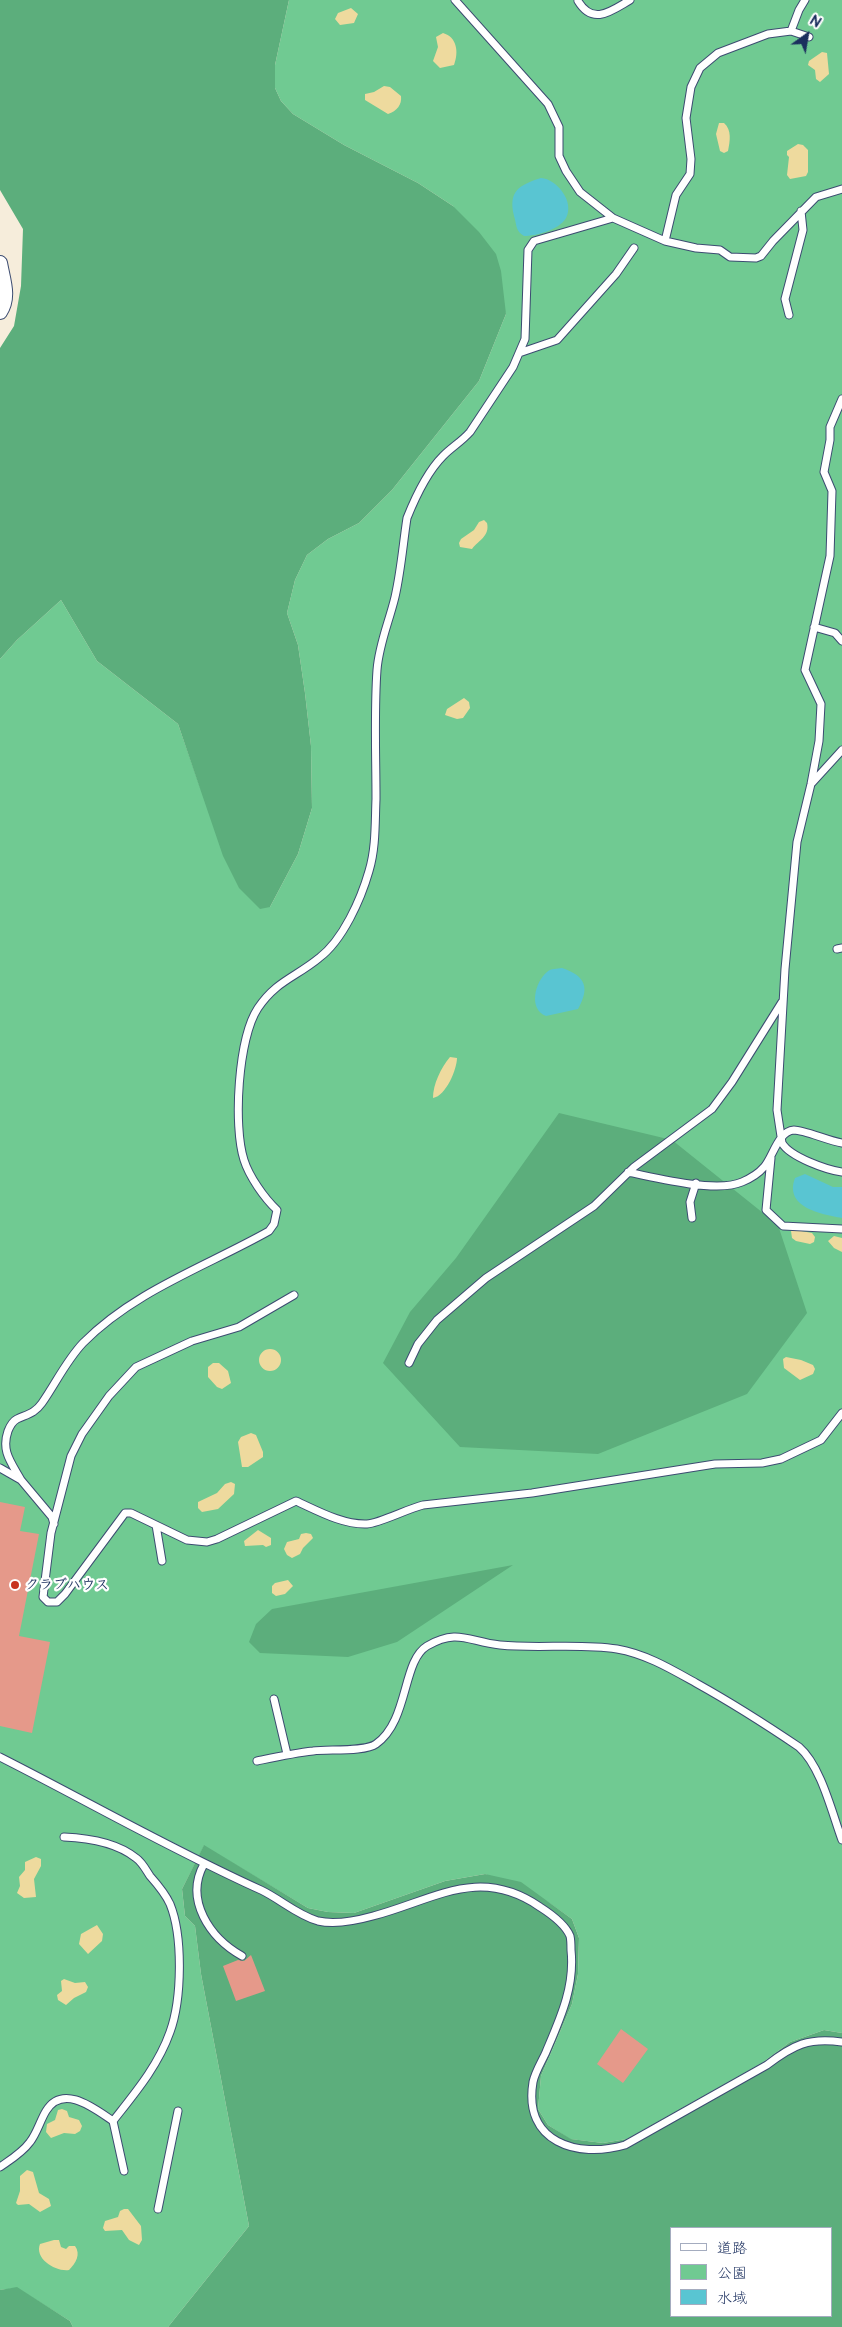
<!DOCTYPE html>
<html>
<head>
<meta charset="utf-8">
<style>
  body { margin:0 }
  #map { position:relative; width:842px; height:2327px; overflow:hidden; background:#f6eddb; font-family:"Balsamiq Sans","Klee One",sans-serif }
  canvas { display:block }
  .legend { position:absolute; left:670px; top:2227px; width:162px; height:90px; box-sizing:border-box; background:#fff; border:1px solid #a4acbf; margin:0; padding:6px 9px; list-style:none; font-size:15px; color:#1b2f5e }
  .legend li { display:flex; align-items:center; gap:10px; height:25px }
  .legend b { width:25px; border:1px solid #a4acbf }
  .north { position:absolute; left:782px; top:10px; width:50px; height:50px; -webkit-text-stroke:4px #fff; paint-order:stroke; rotate:32deg; font-size:14px; font-weight:700; line-height:20px; text-align:center; color:#1b2f5e }
  .north::after { content:''; display:block; margin:auto; width:18px; height:22px; background:#1b2f5e; clip-path:polygon(50% 0,100% 100%,50% 72%,0 100%) }
</style>
</head>
<body>
<div id="map">
<canvas width="842" height="2327"></canvas>
<ul class="legend">
<li><b style="height:6px;background:#fff"></b>道路</li>
<li><b style="height:14px;background:#70ca92"></b>公園</li>
<li><b style="height:14px;background:#59c5d2"></b>水域</li>
</ul>
<div class="north">N</div>
</div>
<script>
const c = document.querySelector('canvas').getContext('2d');
c.lineJoin = 'round';
function paint(path, color) {
  c.fillStyle = color;
  c.fill(path, 'evenodd');
}
function stroke(path, color, width, dash) {
  c.strokeStyle = color;
  c.lineWidth = width;
  c.lineCap = dash ? 'butt' : 'round';
  c.setLineDash(dash || []);
  c.stroke(path);
}
function write(font, color, halo, rows, align = 'center') {
  c.font = font + ' "Balsamiq Sans","Klee One",sans-serif';
  c.lineWidth = 4.5;
  c.setLineDash([]);
  c.textBaseline = 'middle';
  c.strokeStyle = halo;
  c.fillStyle = color;
  for (const [text, x, y, turn = 0] of rows) {
    c.save();
    c.translate(x, y);
    c.rotate((+turn || 0) * Math.PI / 180);
    c.textAlign = isNaN(turn) ? turn : align;
    if (halo) c.strokeText(text, 0, 0);
    c.fillText(text, 0, 0);
    c.restore();
  }
}
paint(new Path2D(`
  M289,0h553v2033l-18,-3 -34,12 -28,21 -135,76 -24,4 -33,-4 -22,-14 -10,-16 3,-33 31,-72 6,-30 1,-36 -7,-19 -24,-17 -63,-28 -40,7 -91,32 -26,-1 -20,-4 -104,-62 -22,43 3,27 10,10 6,48 48,252 -81,101h-95l-3,-6 -53,-33 -17,2v-1631l17,-19 44,-40 36,61 81,63 22,63 70,120 28,-53 14,-46 -1,-62 -6,-53 -7,-48 -11,-32 8,-33 12,-25 21,-16 31,-16 33,-33 87,-109 27,-67 -53,-108 -35,-23 -74,-38 -51,-31 -12,-13 -6,-13v-23z`), '#70ca92');
paint(new Path2D(`
  M0,0h289l-14,65v23l6,13 12,13 51,31 74,38 35,23 26,26 17,22 5,17 5,43 -27,67 -87,109 -33,33 -31,16 -21,16 -12,25 -8,33 11,32 7,48 6,53 1,62 -14,46 -28,53 -10,2 -21,-21 -16,-32 -45,-132 -81,-63 -36,-61 -44,40 -17,19v-311l14,-22 7,-40 2,-57 -23,-39z
  M559,1113l113,27 106,85 29,88 -60,81 -149,60 -138,-7 -77,-84 27,-51 46,-54z
  M513,1565l-116,77 -49,15 -88,-4 -11,-11 7,-18 16,-15z
  M204,1845l104,63 20,4 26,1 91,-32 40,-7 36,8 51,37 7,19 -1,36 -6,30 -31,72 -3,33 10,16 23,14 32,4 24,-4 135,-76 28,-21 34,-12 18,3v294h-674l81,-101 -48,-252 -6,-48 -10,-10 -3,-27zM671,2228h160v88h-160z
  M17,2287l53,34 3,6h-73v-37z`), '#5cae7c');
paint(new Path2D(`
  M351,8l7,6 -4,9 -14,2 -5,-6 3,-6z
  M443,33c14,4 16,19 11,32l-14,3 -7,-7 5,-14 -2,-10z
  M822,52l5,1 2,21 -9,8 -4,-3 -1,-9 -7,-5 1,-4z
  M384,86l6,1 11,9c1,9 -4,15 -13,18l-23,-14v-6l9,-2z
  M719,123h5c8,7 6,18 4,28l-4,2 -4,-2 -4,-17z
  M798,144l5,1 5,5v22l-2,4 -16,3 -3,-4 2,-18 -2,-2v-4z
  M484,520l3,3c3,13 -8,17 -15,26l-12,-2 -1,-4 2,-4 13,-9 5,-8z
  M464,698l5,4 1,6 -7,10 -6,1 -12,-4 2,-6z
  M450,1057l7,1c0,11 -11,38 -24,40 0,-14 8,-30 17,-41z
  M796,1230l16,3 3,4 -1,5 -4,2 -14,-3 -4,-3 -1,-7z
  M834,1236l8,2v14l-8,-4 -6,-7z
  M259 1360a11 11 0 1 1 22 0a11 11 0 1 1-22 0Z
  M786,1357l15,3 12,5 2,4 -2,5 -13,6 -16,-12 -1,-9z
  M213,1363h6l9,8 3,12 -9,6 -5,-2 -9,-10v-10z
  M251,1433l5,2 7,17v5l-15,10h-6l-4,-25 3,-5z
  M231,1482l4,2 -1,10 -16,15 -16,3 -4,-4v-6l19,-9 8,-9z
  M258,1530l13,8v7l-5,2 -3,-2 -18,1 -1,-5z
  M306,1533l5,1 2,4 -10,10 -3,6 -8,4 -5,-3 -3,-6 3,-7 12,-3 2,-5z
  M288,1580l5,6 -8,8 -9,2 -4,-3v-7l3,-3z
  M36,1857l5,2v7l-7,13 2,18 -12,1 -7,-5 3,-7 -1,-9 6,-7v-8z
  M97,1925l6,9 -1,7 -14,13 -9,-10 2,-10z
  M64,1979l11,4 10,-1 3,5 -2,5 -12,6 -8,7 -8,-5 -1,-5 5,-4 -1,-10z
  M62,2109l5,2 2,6 10,3 3,6 -2,5 -5,3 -11,-1 -13,5 -5,-6 1,-8 8,-4 3,-10z
  M27,2170l6,2 6,21 10,6 2,7 -11,6 -11,-8 -11,1 -2,-2 4,-12v-15z
  M124,2209h4l13,17 1,14 -3,5 -10,-5 -7,-10 -17,1 -2,-3 2,-7 13,-4 2,-6z
  M54,2240h5l2,7 5,2 3,-3h6c6,8 1,17 -6,24 -13,2 -35,-11 -29,-26z`), '#eeda9e');
paint(new Path2D(`
  M541,178c16,1 34,24 25,40 -7,12 -30,18 -42,18 -9,-5 -7,-11 -10,-20 -6,-25 5,-31 27,-38z
  M562,968c24,8 28,20 16,41l-32,7c-18,-7 -11,-34 1,-44 4,-4 10,-3 15,-4z
  M805,1174l28,13h9v31c-22,-4 -58,-11 -47,-40z`), '#59c5d2');
paint(new Path2D(`
  M0,1502l25,5 -5,24 19,3 -20,102 31,6 -18,91 -32,-7z
  M251,1955l14,36 -29,10 -13,-35 15,-6 6,1z
  M621,2029l27,20 -25,34 -26,-19z`), '#e5998a');
const lane = new Path2D(`
  M455,0l93,104 11,23v29l7,15 14,21 33,26 52,23 31,7 24,2 10,7 26,1 5,-2 12,-15 43,-44 26,-8
  M578,1c15,25 33,10 52,-1
  M791,31l8,-21 6,-10
  M665,241l11,-46 14,-21 1,-15 -5,-41 5,-31 9,-19 18,-15 50,-19 23,-3 18,6
  M789,315l-4,-16 18,-69 -2,-19
  M519,353l38,-13 59,-66 18,-26
  M842,399l-12,28v13l-6,32 8,19 -2,65 -25,114 16,34 -2,37 -8,43 -14,58 -12,127 -8,141 5,33c8,14 45,27 60,29
  M814,627l21,6 7,8
  M812,783l30,-33
  M837,949l5,-1
  M771,1158l-5,52 17,16 59,3
  M628,1172c27,6 89,21 114,10 7,-3 17,-9 22,-15 9,-10 14,-36 30,-37 10,0 35,11 48,13
  M692,1218l-2,-16 6,-19
  M294,1295l-55,32 -47,14 -56,26 -27,29 -27,38 -11,22 -20,77 -8,64 5,5h9l8,-8 60,-81h6l56,27 20,2 10,-3 79,-38c22,10 47,24 71,23 13,-1 40,-15 56,-19l109,-12 183,-29 47,-1 19,-4 40,-19 21,-27
  M409,1363l9,-19 19,-24 49,-42 108,-72 40,-39 78,-58 20,-27 50,-80
  M0,1468l21,12 31,37 2,7
  M21,1480c-10,-18 -20,-29 -13,-49 2,-5 5,-10 9,-12 11,-5 18,-6 25,-16 14,-20 24,-42 41,-60 51,-52 124,-77 186,-112l5,-7 3,-14c-13,-12 -28,-34 -33,-50 -11,-34 -6,-122 14,-152 18,-27 38,-31 61,-50 24,-18 42,-59 50,-87 7,-23 6,-48 7,-72 0,-43 -2,-86 1,-129 2,-26 12,-48 18,-73 6,-26 8,-53 12,-79 8,-20 20,-46 36,-62 9,-9 18,-14 27,-24l43,-65 12,-28 3,-89 6,-9 79,-23
  M156,1525l6,36
  M274,1699l13,55
  M0,1757c87,44 172,93 261,133 19,9 36,25 57,31 18,4 37,0 55,-5 61,-16 106,-51 167,-9 11,7 25,17 30,29 1,4 1,10 1,14 4,37 -11,69 -25,102 -4,9 -11,20 -13,30 -10,60 44,77 92,63l142,-80c26,-20 42,-28 75,-23
  M257,1761c19,-4 37,-8 56,-10 15,-2 52,1 63,-7 33,-23 26,-83 51,-98 31,-18 42,-4 73,-1 39,4 78,-2 117,4 29,5 54,20 79,34 36,20 69,41 103,64 22,19 33,66 43,93
  M64,1837c24,1 52,5 72,21 6,4 10,12 14,18 8,9 15,17 20,28 13,32 12,95 0,128 -12,34 -35,61 -57,89
  M204,1864c-20,36 6,74 38,92
  M0,2167c10,-7 22,-14 30,-25 7,-9 10,-21 16,-31 17,-28 49,-2 67,10l11,50
  M158,2209l20,-98`);
const street = new Path2D(`
  M0,263c3,17 10,34 0,49`);
stroke(lane, '#3c4c71', 9);
stroke(street, '#3c4c71', 16);
stroke(lane, '#fff', 7);
stroke(street, '#fff', 14);
for (const [x, y, r, color] of [
  [15,1585,5,"#c8321e"]
]) {
  const dot = new Path2D();
  dot.arc(x, y, r, 0, 2 * Math.PI);
  c.fillStyle = color;
  c.fill(dot);
  stroke(dot, '#fff', 2);
}
write('bold 14px', '#1b2f5e', '#fff', [
  ["クラブハウス",25,1585]
], 'left');
</script>
</body>
</html>
